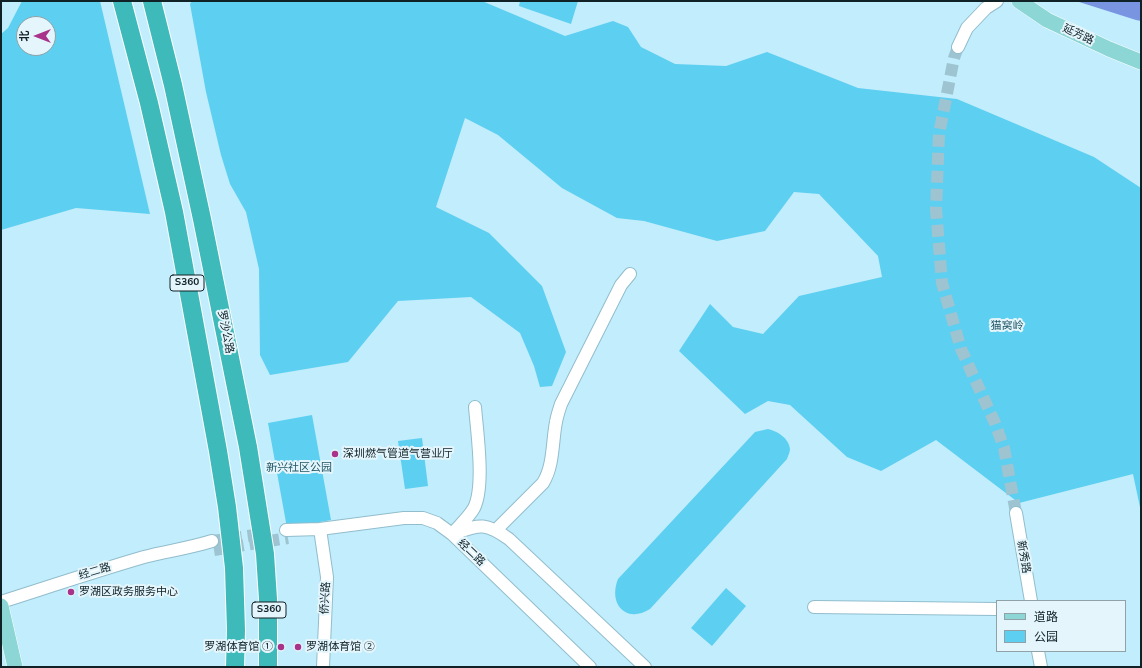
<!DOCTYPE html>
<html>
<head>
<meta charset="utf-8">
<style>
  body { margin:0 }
  #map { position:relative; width:1142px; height:668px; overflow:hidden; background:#c1edfc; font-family:"Nunito Sans","Noto Sans SC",sans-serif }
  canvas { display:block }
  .frame { position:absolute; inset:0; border:2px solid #112227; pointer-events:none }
  .legend { position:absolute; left:996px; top:600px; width:130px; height:52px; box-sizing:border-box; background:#e4f6fc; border:1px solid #90a1a7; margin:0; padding:5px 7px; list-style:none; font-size:12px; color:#112227 }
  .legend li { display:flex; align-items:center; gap:8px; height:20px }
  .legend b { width:20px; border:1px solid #90a1a7 }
  .north { position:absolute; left:16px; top:16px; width:40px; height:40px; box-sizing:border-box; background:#e4f6fc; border:1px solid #90a1a7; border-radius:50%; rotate:270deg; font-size:11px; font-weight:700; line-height:16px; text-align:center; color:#112227 }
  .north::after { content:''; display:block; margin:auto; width:14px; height:18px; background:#a9338b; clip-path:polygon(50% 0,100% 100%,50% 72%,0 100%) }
</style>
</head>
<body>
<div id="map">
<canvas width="1142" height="668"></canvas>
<div class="frame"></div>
<ul class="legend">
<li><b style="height:5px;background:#8cd6d6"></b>道路</li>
<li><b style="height:11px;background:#5dcff1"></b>公园</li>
</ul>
<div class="north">北</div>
</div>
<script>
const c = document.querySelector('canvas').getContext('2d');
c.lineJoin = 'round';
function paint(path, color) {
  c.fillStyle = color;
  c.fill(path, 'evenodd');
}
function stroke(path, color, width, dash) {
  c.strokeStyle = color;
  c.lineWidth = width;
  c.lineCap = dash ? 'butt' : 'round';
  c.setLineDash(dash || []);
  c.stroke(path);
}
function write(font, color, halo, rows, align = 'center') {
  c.font = font + ' "Nunito Sans","Noto Sans SC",sans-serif';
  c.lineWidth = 4;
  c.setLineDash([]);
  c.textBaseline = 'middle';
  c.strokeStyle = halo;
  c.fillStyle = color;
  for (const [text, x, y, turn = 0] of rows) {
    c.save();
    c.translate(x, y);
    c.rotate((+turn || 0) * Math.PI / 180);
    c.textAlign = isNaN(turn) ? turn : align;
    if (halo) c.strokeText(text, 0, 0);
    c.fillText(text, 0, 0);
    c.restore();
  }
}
paint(new Path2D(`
  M22,1h78l50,213 -74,-6 -75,22v-196l7,-6zM24,24h24v24h-24z
  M192,1h290l83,35 48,-15 15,6 13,20 34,17 51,2 41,-14 91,36 99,11 137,58 47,31v324l-8,-38 -114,29 -83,-63 -55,31 -34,-14 -57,-52 -22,-4 -23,13 -66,-63 31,-47 23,23 30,7 36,-38 83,-19 -4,-21 -59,-62 -25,-2 -29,39 -48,10 -73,-20 -27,-3 -55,-30 -64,-53 -33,-17 -29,89 53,26 53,53 24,66 -14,34 -12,1 -6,-21 -14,-33 -49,-36 -73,4 -50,61 -78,13 -10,-20 -1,-86 -13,-57 -16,-28 -9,-29 -15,-63 -16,-88z
  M520,1h58l-7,23 -52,-18z
  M312,415l19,105 -44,8 -19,-105z
  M768,429c9,2 21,9 22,20 0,3 -2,7 -3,10l-137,150c-24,15 -42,-5 -32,-30l137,-147z
  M422,438l6,48 -23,3 -7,-48z
  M726,588l20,18 -34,40 -21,-18z`), '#5dcff1');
paint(new Path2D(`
  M1076,1h65v20l-5,-1z`), '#7995e2');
stroke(new Path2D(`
  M958,47l-4,11 -15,76 -3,75 6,74 19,66 34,74 9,25 12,65
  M212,541l57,-8
  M214,550l74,-12`), '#9ec4d1', 12, [12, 6]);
const minor = new Path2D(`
  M958,47l9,-19 19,-20 11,-7
  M1016,513l15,88
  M320,529l7,48 -4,90
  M286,530l34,-1 84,-11h19l14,5 15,11 138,133
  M496,530l47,-47c11,-18 9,-41 13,-61 1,-6 3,-12 5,-18l60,-119 9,-11
  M452,534c27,-9 32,-13 57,5l136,128
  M452,534c7,-8 17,-17 22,-26 11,-22 3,-76 1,-101
  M1,602c47,-15 95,-31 143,-45 23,-6 46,-9 68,-16
  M814,607l183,2
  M1038,651l3,16`);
const major = new Path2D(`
  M1019,1l28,19 62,29 32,13
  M1,606l14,61`);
const highway = new Path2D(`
  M122,1l27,102 25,109 44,239 9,56 7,61 2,62 -1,37
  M152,1l21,84 29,134 46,228 17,107 3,45v68`);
stroke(minor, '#92bdcc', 14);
stroke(major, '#fff', 16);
stroke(highway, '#fff', 20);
stroke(minor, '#fff', 12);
stroke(major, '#8cd6d6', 15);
stroke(highway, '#3fbabb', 18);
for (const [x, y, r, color] of [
  [335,454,4,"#a9338b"],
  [71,592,4,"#a9338b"],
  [281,647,4,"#a9338b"],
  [298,647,4,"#a9338b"]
]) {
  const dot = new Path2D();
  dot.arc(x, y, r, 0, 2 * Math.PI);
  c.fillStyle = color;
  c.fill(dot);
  stroke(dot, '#e4f6fc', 1.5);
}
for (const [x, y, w] of [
  [187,283,34],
  [269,610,34]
]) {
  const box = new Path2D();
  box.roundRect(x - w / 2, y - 8, w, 16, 3);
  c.fillStyle = '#e4f6fc';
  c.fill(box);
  stroke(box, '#112227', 1);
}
write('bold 10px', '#112227', null, [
  ["S360",187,283],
  ["S360",269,610]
]);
write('11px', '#112227', '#e4f6fc', [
  ["延芳路",1078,35,25],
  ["罗沙公路",225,332,79],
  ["经二路",471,553,44],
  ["新秀路",1023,557,80],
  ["经二路",95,572,-17],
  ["侨兴路",326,598,-87]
]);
write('11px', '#235766', '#e4f6fc', [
  ["猫窝岭",1007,326],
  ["新兴社区公园",299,468]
]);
write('11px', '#112227', '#e4f6fc', [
  ["深圳燃气管道气营业厅",343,454],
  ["罗湖区政务服务中心",79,592],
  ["罗湖体育馆 ①",273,647,"right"],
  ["罗湖体育馆 ②",306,647]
], 'left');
</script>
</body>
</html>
